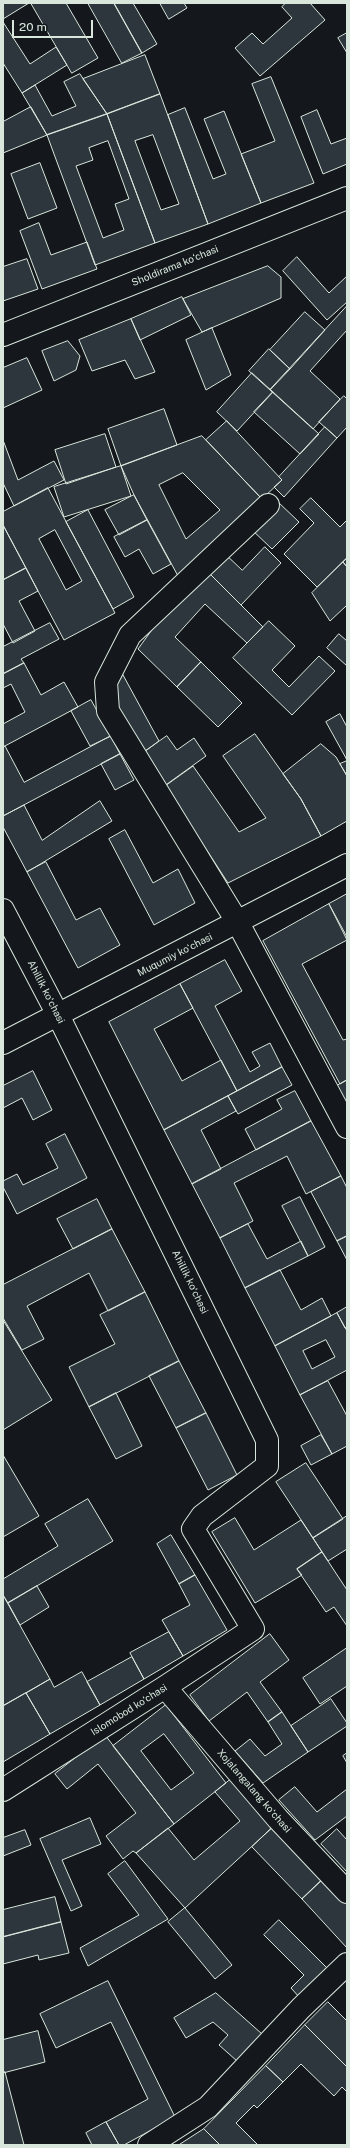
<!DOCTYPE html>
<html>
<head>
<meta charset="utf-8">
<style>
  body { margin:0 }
  #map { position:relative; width:350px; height:2148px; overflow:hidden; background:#14181c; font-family:"Public Sans",sans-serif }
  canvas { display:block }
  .frame { position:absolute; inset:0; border:4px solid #d8e6dc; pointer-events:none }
  .scale { position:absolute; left:12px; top:20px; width:81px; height:18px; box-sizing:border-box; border:2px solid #d8e6dc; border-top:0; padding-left:5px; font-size:12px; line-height:14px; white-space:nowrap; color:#d8e6dc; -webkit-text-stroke:3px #14181c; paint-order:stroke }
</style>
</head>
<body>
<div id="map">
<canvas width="350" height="2148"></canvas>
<div class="frame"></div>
<div class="scale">20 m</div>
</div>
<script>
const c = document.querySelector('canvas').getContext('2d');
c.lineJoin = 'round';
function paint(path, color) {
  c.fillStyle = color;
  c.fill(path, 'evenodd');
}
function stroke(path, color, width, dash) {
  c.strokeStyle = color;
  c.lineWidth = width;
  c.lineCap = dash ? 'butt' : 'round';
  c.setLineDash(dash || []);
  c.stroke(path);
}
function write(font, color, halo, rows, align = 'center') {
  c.font = font + ' "Public Sans",sans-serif';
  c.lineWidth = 3;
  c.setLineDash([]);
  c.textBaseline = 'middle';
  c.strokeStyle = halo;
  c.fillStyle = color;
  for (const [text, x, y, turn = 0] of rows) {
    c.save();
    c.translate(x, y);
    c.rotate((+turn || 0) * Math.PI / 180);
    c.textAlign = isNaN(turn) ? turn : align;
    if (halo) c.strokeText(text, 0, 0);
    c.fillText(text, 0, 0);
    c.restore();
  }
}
const building = new Path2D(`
  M3,3h26l-26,16z
  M31,3h35l32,55 -26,15z
  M88,3h26l28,50 -20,10z
  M114,3h19l24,41 -15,9z
  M160,3h24l3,5 -18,11z
  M286,3h24l15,17 -65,56 -25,-28 17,-15 11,11 29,-26 -10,-11z
  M3,22l27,42 26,-17 11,18 -45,28 -19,-30z
  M347,33v20l-9,-15z
  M145,55l15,39 -53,20 -24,-35z
  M80,74l27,40 -60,21 -25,-42 13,-8 17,31 24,-10 -12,-24z
  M271,77l43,106 -53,20 -20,-49 34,-13 -23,-57z
  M160,94l48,130 -53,19 -48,-129zM153,135l26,69 -18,6 -26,-69z
  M31,107l16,28 -44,18v-31z
  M185,108l28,71 13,-5 -22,-55 20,-8 37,92 -53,21 -40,-109z
  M317,110l14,34 16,-6v26l-24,10 -22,-57z
  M107,114l48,129 -60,22 -48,-130zM108,141l21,58 -14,5 9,26 -21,8 -27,-72 17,-6 -4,-12z
  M40,163l17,45 -29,11 -17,-45z
  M39,223l12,32 36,-13 10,27 -55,20 -22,-58z
  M297,257l32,36 18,-17v26l-20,18 -44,-49z
  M27,259l11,30 -35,12v-34z
  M268,266l13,11v21l-79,34 -19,-33z
  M182,297l9,18 -51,25 -9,-21z
  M347,306v24l-37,41 30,28 -27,30 -43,-39z
  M305,312l20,18 -35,39 -20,-19z
  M131,319l24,53 -20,7 -10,-19 -33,11 -13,-31z
  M212,328l19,47 -25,15 -20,-50z
  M68,341l12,15 -4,14 -22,11 -12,-30z
  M269,349l21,20 -20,21 -21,-19z
  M27,358l15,32 -39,18v-40z
  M252,373l21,19 -36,39 -20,-19z
  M273,392l46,42 -19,20 -46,-42z
  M344,396l3,3v28l-10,11 -18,-16z
  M164,409l13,36 -56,21 -13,-37z
  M227,421l55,59 -20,19 -56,-59z
  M325,427l12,11 -53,59 -10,-10 8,-7 -3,-3z
  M105,434l11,33 -50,17 -11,-34z
  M202,436l60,63 -84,77 -44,-81 -13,-29zM183,473l37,37 -34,29 -27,-54z
  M3,440l15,40 36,-19 10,19 -50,26 -11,-23z
  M121,466l10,30 -67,21 -10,-30z
  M48,488l67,125 -51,27 -61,-115v-13zM55,530l27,51 -16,9 -27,-51z
  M134,495l13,25 -28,15 -14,-25z
  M311,498l29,29 7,-7v38l-30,29 -33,-33 30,-31 -14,-14z
  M277,501l22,21 -27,27 -22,-21z
  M88,510l46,87 -21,12 -47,-87z
  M147,520l24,44 -18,10 -14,-25 -14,8 -11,-20z
  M3,525l23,43 -23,12z
  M265,547l16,16 -40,42 -35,-35 17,-18 19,18z
  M347,558v9l-4,-5z
  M343,562l4,5v41l-1,-2 -16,15 -18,-28z
  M26,568l12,23 -19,10 16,30 -22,12 -10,-19v-44z
  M206,570l57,57 -16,16 -42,-39 -30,33 26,25 -24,25 -39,-38 29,-40z
  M269,621l26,25 -23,24 17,17 30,-31 16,15 -43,44 -59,-57z
  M50,623l9,16 -38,20 3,4 -21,11v-27z
  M339,634l8,7v25l-20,-18z
  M201,662l41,41 -24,24 -41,-40z
  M24,663l17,32 23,-13 14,25 -75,40v-23l22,-12 -14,-28 -8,4v-14z
  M123,675l36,66 -19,14 -32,-59z
  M91,700l20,36 -21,10 -19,-35z
  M340,714l7,13v33l-21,-38z
  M255,734l46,65 20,37 -93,47 -63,-97 28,-20 46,66 27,-14 -43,-62z
  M111,736l9,18 -117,62v-69l2,-1 19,36z
  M167,736l10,14 17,-12 12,18 -43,31 -23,-32z
  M321,744l15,13 11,19v45l-26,15 -20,-37 -18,-25z
  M120,754l14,26 -19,10 -14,-26z
  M347,761v15l-7,-12z
  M100,801l12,20 -85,51 -24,-45v-11l21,-11 18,35z
  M125,830l28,53 25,-14 17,34 -41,22 -45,-86z
  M46,862l30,58 24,-12 20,37 -42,23 -51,-96z
  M347,894v43l-18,-33z
  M329,904l18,36 -45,24 41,76 4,-1v41l-7,4 -77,-143z
  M225,960l17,31 -27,15 35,66 10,-6 -8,-14 18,-9 12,24 -45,24 -57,-107z
  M180,984l13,24 -39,21 28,52 39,-21 16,31 -73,39 -55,-108z
  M282,1067l10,18 -54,29 -10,-18z
  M33,1071l19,39 -19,10 -11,-22 -19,10v-22z
  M347,1080v28l-12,-21z
  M295,1091l16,30 -55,29 -11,-21 37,-20 -5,-9z
  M228,1096l8,15 -35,19 20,39 -29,15 -28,-54z
  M311,1121l30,55 -35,18 -19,-38 -53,27 19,38 -33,17 -28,-54z
  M65,1134l22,44 -70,36 -14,-27v-6l14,-7 6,11 35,-17 -12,-24z
  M341,1176l6,12v48l-10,5 -26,-49z
  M300,1197l25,50 -17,9 -26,-50z
  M97,1199l15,30 -39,20 -16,-30z
  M248,1224l19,35 34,-18 7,15 -63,32 -25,-50z
  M112,1229l33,63 -37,19 -19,-38 -62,33 17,33 -22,11 -19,-32v-33z
  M347,1236v24l-10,-19z
  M280,1270l21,40 21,-12 9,18 -56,30 -30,-58z
  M145,1292l34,69 -90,46 -20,-40 46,-23 -15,-29z
  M347,1307v20l-2,1 -8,-15z
  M337,1313l10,18v39l-47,25 -25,-49zM326,1340l9,17 -23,12 -9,-18z
  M3,1320l49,80 -49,30z
  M179,1361l27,52 -30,15 -27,-52z
  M328,1381l19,35v30l-15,8 -32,-59z
  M116,1393l26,53 -26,13 -27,-52z
  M206,1413l31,62 -29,15 -32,-62z
  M321,1435l11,19 -21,11 -10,-19z
  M3,1455l36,61 -36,21z
  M306,1463l37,56 -30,19 -37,-56z
  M88,1499l25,42 -105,62 -5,-8v-16l55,-33 -13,-22z
  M347,1516v33l-19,12 -15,-23z
  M235,1518l19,32 47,-30 21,32 -25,17 5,6 -47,28 -43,-71z
  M171,1535l24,40 -16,9 -22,-40z
  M322,1552l25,38v36l-13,-19 -8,5 -29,-43z
  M195,1575l32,55 -44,26 -21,-36 28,-15 -11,-21z
  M37,1586l12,21 -29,18 -12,-22z
  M3,1595l47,84 -47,27z
  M169,1632l14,24 -39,23 -14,-26z
  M270,1634l19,26 -29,22 22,30 -14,10 -21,-30 -38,29 -19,-26z
  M347,1648v38l-27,18 -17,-26z
  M132,1657l12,22 -44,26 -13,-23z
  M82,1672l18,33 -50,29 -24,-41 24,-14 4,8z
  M26,1693l24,41 -47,28v-56z
  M331,1699l16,24v3l-39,26 -17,-26z
  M166,1705l60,78 -52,41 -61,-78zM164,1734l30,39 -23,17 -30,-39z
  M282,1712l26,40 -45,31 -28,-32 15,-12 15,17 17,-12 -14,-22z
  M105,1735l69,89 -38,29 -3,-2 -10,8 -17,-23 30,-23 -38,-49 -31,25 -12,-15z
  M347,1753v10l-4,-7z
  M230,1780l44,46 -89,82 -49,-55 32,-25 26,32 46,-39 -25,-29z
  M295,1787l22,25 30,-23v27l-32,24 -36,-40z
  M90,1818l11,26 -39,16 20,46 -11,5 -31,-72z
  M274,1826l49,53 -21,20 -50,-52z
  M337,1829l10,11v32l-26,-28z
  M25,1830l6,15 -28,11v-18z
  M125,1861l43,58 -80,47 -8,-18 59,-33 -31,-41z
  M323,1879l24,25v44l-45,-49z
  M55,1897l6,25 -58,15v-27z
  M185,1908l47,57 -17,14 -47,-57z
  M279,1920l49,49 -28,29 -9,-10 13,-13 -40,-40z
  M61,1922l8,31 -30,7 -1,-5 -35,9v-27z
  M108,1981l67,136 -51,28h-5l-13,-23 42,-23 -37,-77 -55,26 -16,-34z
  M216,1993l46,41 -25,27 -18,-16 9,-10 -15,-13 -27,16 -12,-20z
  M328,2002l19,19v46l-42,-42z
  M305,2025l42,42v25l-5,-5 -8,9 -33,-32 -18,18 -17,-16z
  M38,2031l7,31 -42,11v-33z
  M266,2066l17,16 -26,26 -3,-3 -18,18 22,22h-38l-16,-16z
  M5,2072l19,73h-21v-72z
  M106,2122l13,23h-27l-6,-12z
  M204,2129l16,16h-41z`);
paint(building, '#2c363c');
stroke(building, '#d8e6dc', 1);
const street = new Path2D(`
  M3,335l344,-137
  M268,505l-138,130 -24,47 2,29 130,212 109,204
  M3,910l55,105 209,425v26l-65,50 -9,13 60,100 -88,58 -162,103
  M3,1043l344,-178
  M165,1687l113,132 69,73
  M149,2145l59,-38 93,-99 46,-44`);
stroke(street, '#d8e6dc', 24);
stroke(street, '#14181c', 22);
write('10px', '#d8e6dc', '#14181c', [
  ["Sholdirama ko‘chasi",175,266,-22],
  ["Muqumiy koʻchasi",175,955,-27],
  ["Ahillik koʻchasi",46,992,63],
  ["Ahillik koʻchasi",190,1282,64],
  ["Islomobod ko‘chasi",129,1710,-32],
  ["Xojalangalang koʻchasi",254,1791,49]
]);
</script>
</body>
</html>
